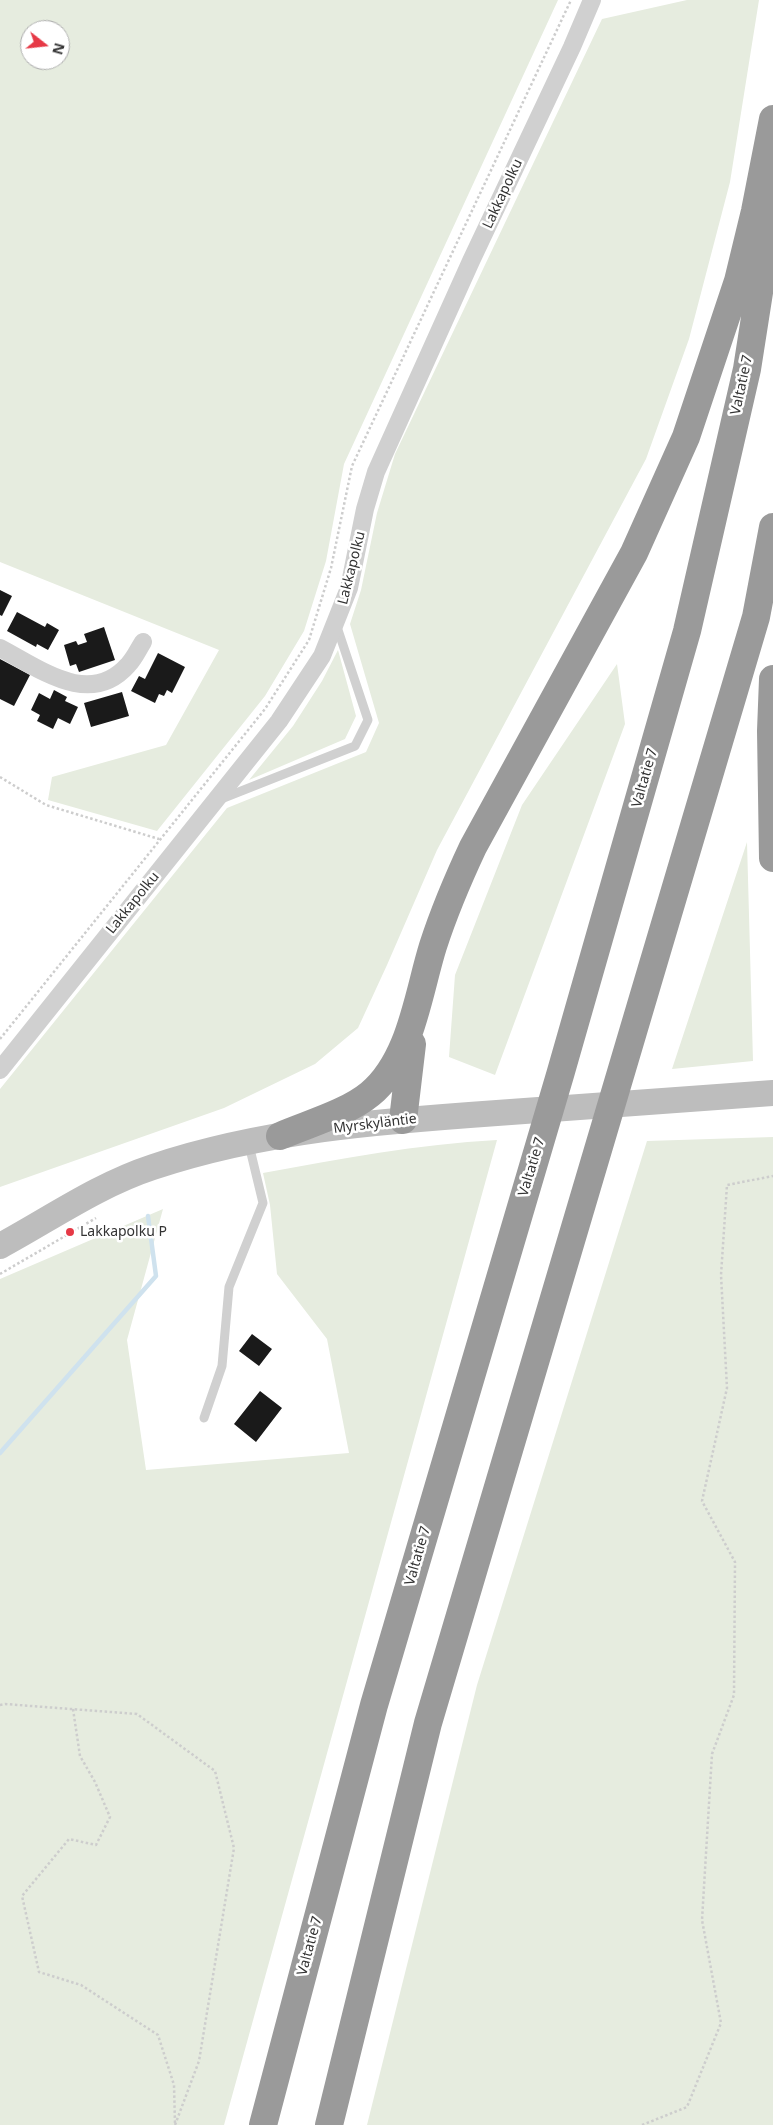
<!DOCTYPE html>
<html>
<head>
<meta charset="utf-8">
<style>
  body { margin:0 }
  #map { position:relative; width:773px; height:2125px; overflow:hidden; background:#fff; font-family:"Noto Sans",sans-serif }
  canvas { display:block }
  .north { position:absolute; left:20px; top:20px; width:50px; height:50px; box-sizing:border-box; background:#fff; border:1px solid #adadad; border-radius:50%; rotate:106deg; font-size:14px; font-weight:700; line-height:20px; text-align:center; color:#333 }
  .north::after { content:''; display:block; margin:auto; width:18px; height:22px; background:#e63946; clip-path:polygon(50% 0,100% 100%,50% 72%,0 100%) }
</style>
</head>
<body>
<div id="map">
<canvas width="773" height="2125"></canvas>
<div class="north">N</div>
</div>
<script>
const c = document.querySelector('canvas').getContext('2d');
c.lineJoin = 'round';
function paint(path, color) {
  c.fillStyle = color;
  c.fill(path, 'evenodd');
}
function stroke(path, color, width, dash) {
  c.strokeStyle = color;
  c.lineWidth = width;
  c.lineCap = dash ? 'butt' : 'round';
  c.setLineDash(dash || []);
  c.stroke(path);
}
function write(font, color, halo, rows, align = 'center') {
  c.font = font + ' "Noto Sans",sans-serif';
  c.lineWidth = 5;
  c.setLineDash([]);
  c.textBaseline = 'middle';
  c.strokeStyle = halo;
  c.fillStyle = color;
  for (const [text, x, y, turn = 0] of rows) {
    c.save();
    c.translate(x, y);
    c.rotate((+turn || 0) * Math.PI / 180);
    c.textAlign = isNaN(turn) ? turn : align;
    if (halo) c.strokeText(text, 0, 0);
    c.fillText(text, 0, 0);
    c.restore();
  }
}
paint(new Path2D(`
  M0,0h558l-214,464 -18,97 -22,70 -39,65 -108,135 -109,-31 4,-23 114,-32 53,-95 -219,-88zM30,30h30v30h-30z
  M687,0h72l-29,182 -41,157 -43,120 -209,391 -50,115 -29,63 -43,36 -91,44 -224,79v-98l227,-281 139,-56 13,-29 -29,-99 11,-34 16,-77 18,-59 207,-435z
  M338,650l18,66 -11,23 -96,41 44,-54 29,-45z
  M617,664l8,60 -130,351 -46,-18 6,-82 67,-170z
  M747,842l6,219 -81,8z
  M773,1137v988h-406l110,-440 170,-544z
  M497,1140l-273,985h-224v-846l163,-70 -36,131 19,130 203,-17 -22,-114 -50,-65 -7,-69 -7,-32c77,-14 155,-29 234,-33z`), '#e6ecdf');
stroke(new Path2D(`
  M0,1453l156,-177 -8,-60`), '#cfe2ee', 4.5);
paint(new Path2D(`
  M0,590l12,6 -10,20 -2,-1z
  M17,612l28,15 2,-4 12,7 -11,20 -11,-6 -1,3 -29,-16z
  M104,627l11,33 -36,12 -3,-8 -6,2 -6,-21 12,-4 2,4 9,-3 -3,-8z
  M158,653l27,14 -13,26 -5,-3 -3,6 -5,-2 -4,9 -24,-12 8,-15 6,3z
  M0,659l30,16 -16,31 -14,-7z
  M54,690l13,7 -2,4 13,6 -8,17 -12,-6 -5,11 -16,-8 3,-6 -9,-5 8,-17 11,6z
  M122,692l7,24 -38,11 -7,-24z
  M252,1334l20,15 -13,17 -20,-15z
  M260,1391l22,17 -26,34 -22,-18z`), '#1a1a1a');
stroke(new Path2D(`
  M0,777l46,28 113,34
  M0,1039l265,-330 44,-69 22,-72 21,-102 219,-466
  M0,1274l96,-56
  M0,1705l5,-1 132,10 78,57 19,77 -35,213 -24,64
  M73,1709l7,47 15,26 15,35 -14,28 -27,-6 -47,57 17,76 42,13 77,50 16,50 1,39
  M642,2125l45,-18 34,-84 -19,-103 10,-166 22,-59 1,-133 -33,-61 25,-113 -6,-113 6,-90 46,-9`), '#cdcdcd', 2.5, [2.5, 2.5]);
stroke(new Path2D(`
  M221,799l134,-53 13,-26 -32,-96
  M204,1418l18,-52 7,-79 34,-84 -14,-58`), '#d0d0d0', 9);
stroke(new Path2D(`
  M0,648c40,21 90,60 128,17 6,-6 10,-15 15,-23
  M0,1070l279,-349 43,-65 27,-68 16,-79 11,-37 95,-211 101,-214 20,-47`), '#d0d0d0', 18);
stroke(new Path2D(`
  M0,1246c50,-27 98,-61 153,-79 110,-37 229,-46 344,-54 92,-7 184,-14 276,-20`), '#bdbdbd', 26);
stroke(new Path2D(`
  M773,679l-2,52 2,127
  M403,1120l9,-76
  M280,1136c28,-12 67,-23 90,-42 41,-34 48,-100 63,-148 11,-34 25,-67 40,-99l161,-294 52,-116 52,-156 17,-70 18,-92
  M263,2125l111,-420 186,-630 127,-444 60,-262 26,-166
  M329,2125l99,-402 328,-1106 17,-90`), '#9a9a9a', 28);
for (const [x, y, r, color] of [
  [70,1232,5,"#e63946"]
]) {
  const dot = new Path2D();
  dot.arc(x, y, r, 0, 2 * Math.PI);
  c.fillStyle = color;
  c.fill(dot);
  stroke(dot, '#fff', 2);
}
write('14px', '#333', '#fff', [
  ["Lakkapolku",503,194,-65],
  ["Valtatie 7",742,385,-78],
  ["Lakkapolku",352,568,-76],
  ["Valtatie 7",645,778,-74],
  ["Lakkapolku",133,903,-51],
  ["Myrskyläntie",375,1124,-7],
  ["Valtatie 7",532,1167,-73],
  ["Valtatie 7",418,1556,-74],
  ["Valtatie 7",310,1946,-75]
]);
write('14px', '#333', '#fff', [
  ["Lakkapolku P",80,1232]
], 'left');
</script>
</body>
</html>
